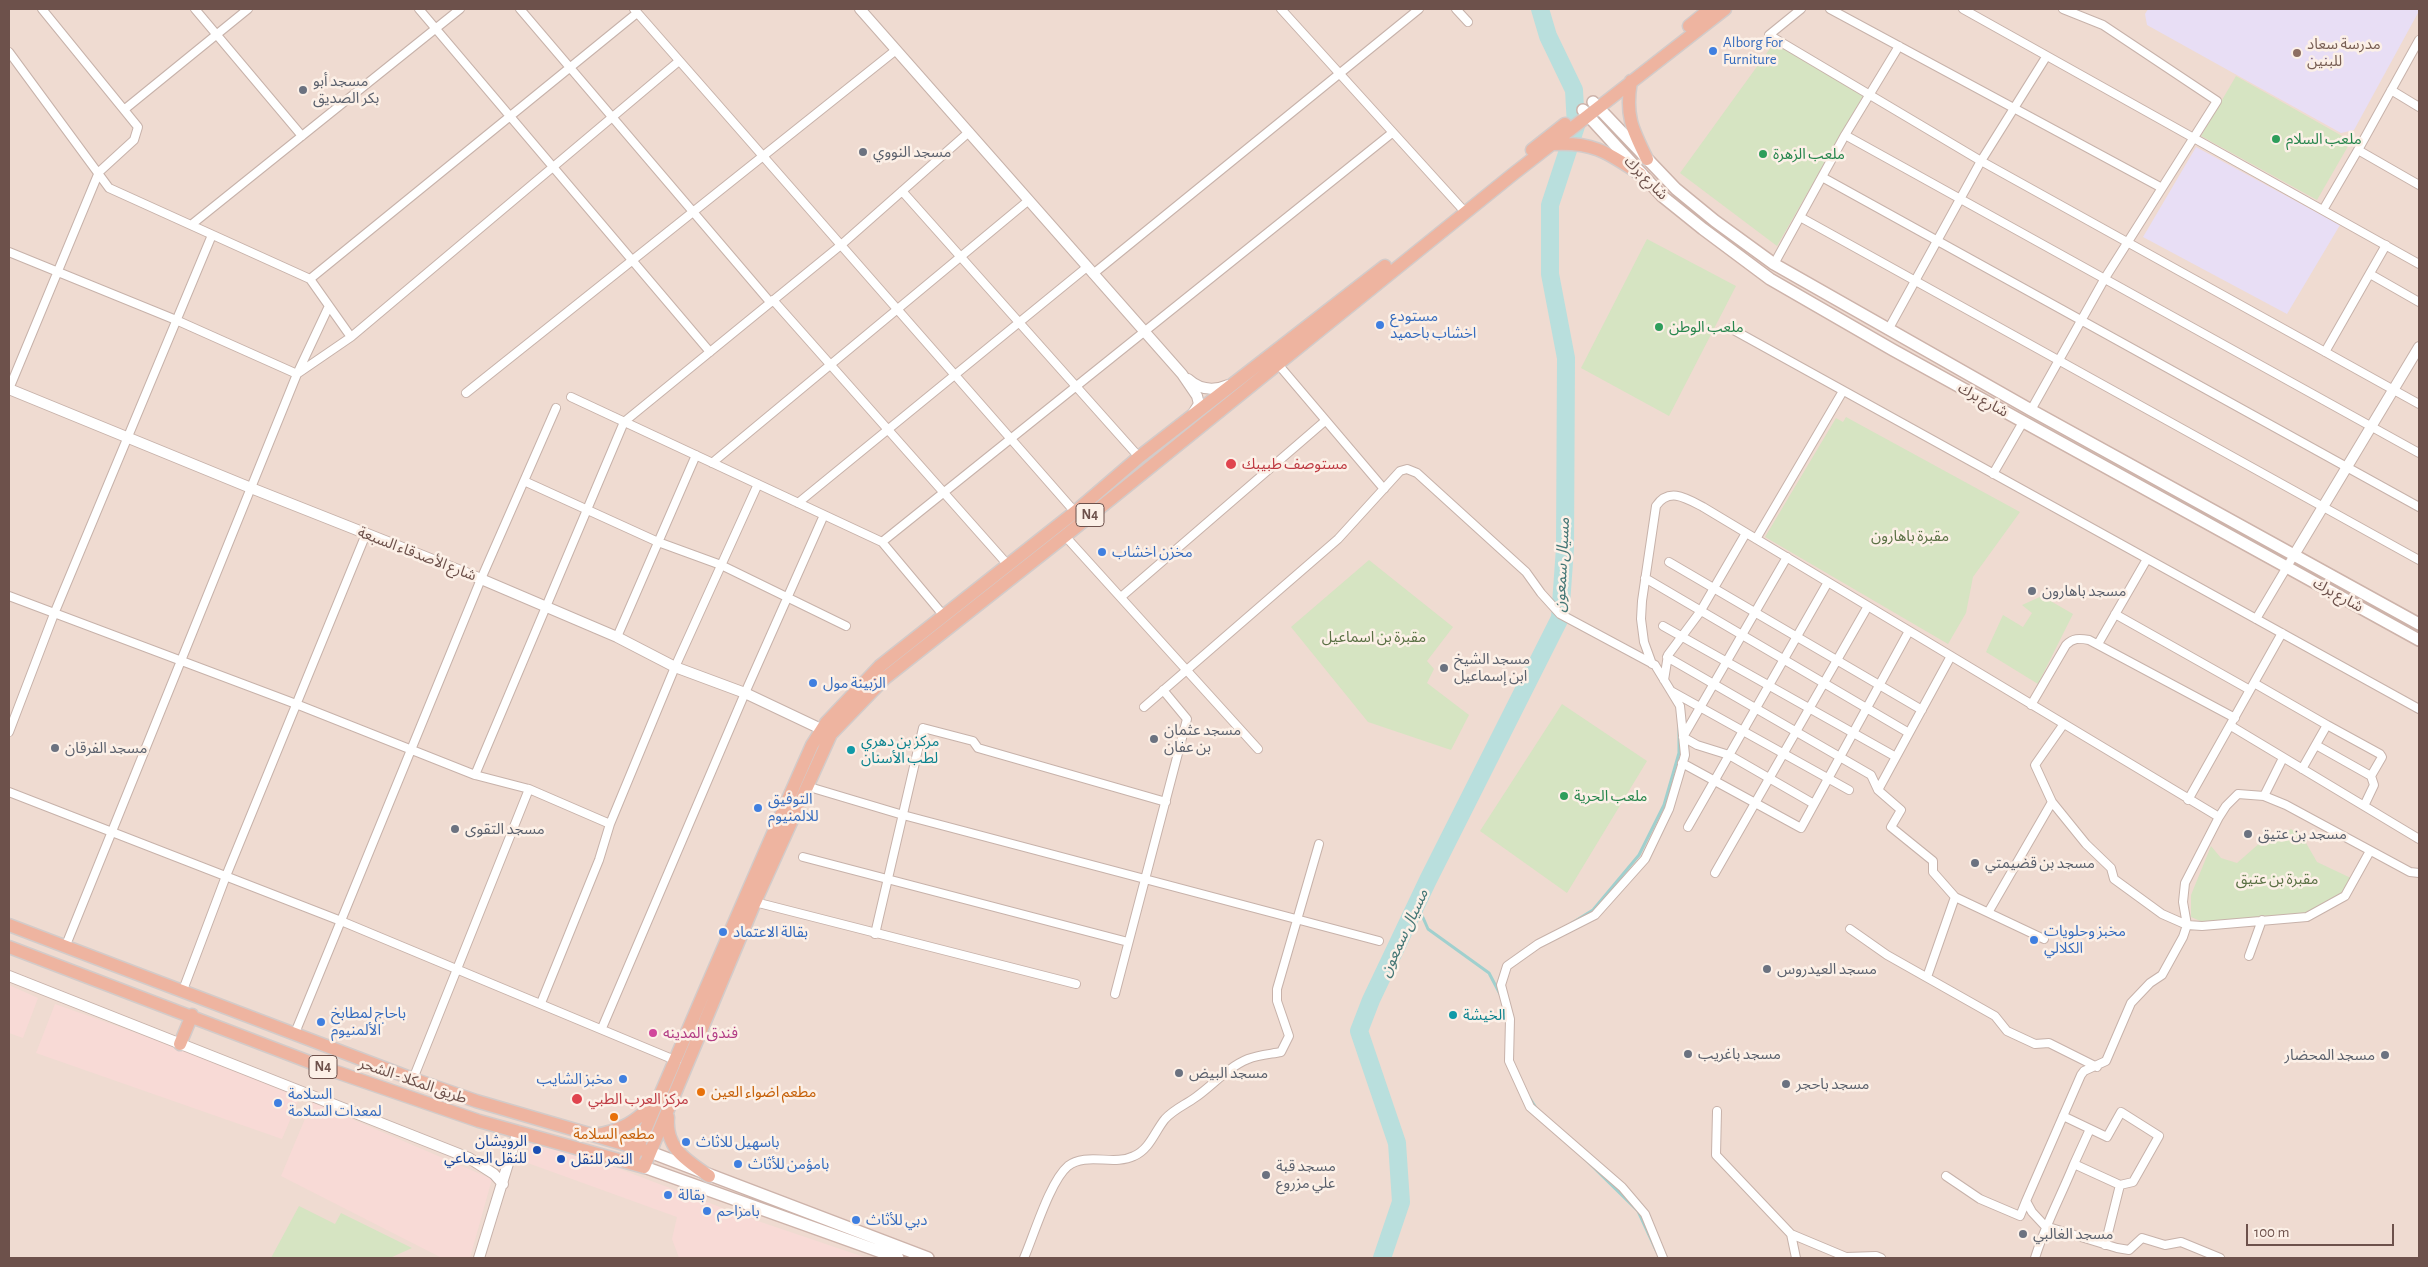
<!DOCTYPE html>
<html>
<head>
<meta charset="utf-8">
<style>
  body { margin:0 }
  #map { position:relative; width:2428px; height:1267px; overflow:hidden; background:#f9ebe1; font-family:"Alegreya Sans",sans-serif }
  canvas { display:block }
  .frame { position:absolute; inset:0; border:10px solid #6d514b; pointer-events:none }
  .scale { position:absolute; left:2246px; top:1224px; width:148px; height:22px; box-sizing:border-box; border:2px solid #6d514b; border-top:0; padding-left:6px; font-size:15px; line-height:18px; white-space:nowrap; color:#6d514b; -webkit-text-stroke:4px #fcf0e7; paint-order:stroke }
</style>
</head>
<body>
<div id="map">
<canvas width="2428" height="1267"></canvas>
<div class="frame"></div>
<div class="scale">100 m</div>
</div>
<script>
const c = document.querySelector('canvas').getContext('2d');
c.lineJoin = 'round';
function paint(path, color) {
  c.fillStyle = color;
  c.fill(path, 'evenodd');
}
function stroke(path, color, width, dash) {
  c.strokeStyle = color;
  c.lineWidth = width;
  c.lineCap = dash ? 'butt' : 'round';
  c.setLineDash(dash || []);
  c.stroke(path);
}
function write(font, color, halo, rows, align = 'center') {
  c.font = font + ' "Alegreya Sans","Noto Sans Arabic",sans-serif';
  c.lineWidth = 5;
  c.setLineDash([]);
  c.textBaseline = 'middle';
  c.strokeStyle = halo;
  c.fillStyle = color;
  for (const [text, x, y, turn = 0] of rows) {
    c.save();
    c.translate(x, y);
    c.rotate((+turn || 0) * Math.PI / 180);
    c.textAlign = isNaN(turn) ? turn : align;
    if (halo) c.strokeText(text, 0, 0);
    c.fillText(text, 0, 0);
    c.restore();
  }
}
paint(new Path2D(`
  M9,9h2410v1249h-2410z`), '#efdbd1');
paint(new Path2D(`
  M9,985l29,13 -15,40 -14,-5z
  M55,1004l247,88 -20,47 -246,-86z
  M312,1102l180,77 -22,79h-28l-161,-82z
  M533,1136l213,81 121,41h-188l-7,-19 5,-22 -152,-55z`), '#f8dad6');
paint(new Path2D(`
  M2148,9h271v2l-65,119 -13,3 -194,-108 -2,-11z
  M2196,147l144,78 -53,89 -144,-77z`), '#e8def5');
paint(new Path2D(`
  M1774,43l89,53 -86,150 -97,-73z
  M2236,76l115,65 -34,59 -116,-64z
  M1647,239l89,47 -67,130 -88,-48z
  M1846,417l174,95 -47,65 -7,36 -18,31 -183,-107 71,-119 7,4z
  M1369,560l84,67 -26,34 7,8 -7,14 42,32 -18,35 -83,-28 -77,-95z
  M2042,596l31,18 -35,70 -52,-32 17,-37 20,12 9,-14 -10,-8z
  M1562,704l85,57 -80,132 -87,-62z
  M2291,829l11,7 15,26 36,17 -10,16 -32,18 -106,10 -14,-6v-22l20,-49 10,12 16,5 24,-21 10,-1z
  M299,1206l36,18 6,-11 71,35 -22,10h-119z`), '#d6e4c2');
stroke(new Path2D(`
  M1417,904l11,25 61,44 11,21
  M1572,923l21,-13 46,-55 25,-50 15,-52v-25
  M1529,1097l7,11
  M1582,1156l56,55 18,39`), '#a0d0ce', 3);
stroke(new Path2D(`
  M1382,1258l19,-56 -4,-59 -38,-112 12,-31 57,-120 132,-262 5,-70 1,-190 -16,-84v-69l26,-79 -2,-36 -26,-54 -8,-27`), '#b9dfdd', 18);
const minor = new Path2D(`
  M195,9l107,127
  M419,9l291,343
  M520,9l250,293
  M634,9l441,503
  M1281,9l185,204
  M1456,9l12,13
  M1801,9l-32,26 212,126 438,243
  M1830,9l332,179
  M1963,9l456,255
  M9,52l100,136 201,91 41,58
  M2391,90l28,17
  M125,109l123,-100
  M1845,135l574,318
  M2358,150l61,-110
  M1822,177l597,330
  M902,191l237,266
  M2323,210l35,-60 61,35
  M1800,217l619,343
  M191,225l269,-216
  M9,252l167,68 121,54 54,-37 328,-276
  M1774,264l71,-129 54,-89
  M1093,274l326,-265
  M2370,274l49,28
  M310,279l327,-266
  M773,300l235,265
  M1730,328l689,381
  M1888,330l93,-169 65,-104
  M2325,352l61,-107
  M1277,363l107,126
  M9,389l90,-217 35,-32 4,-13 -96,-118
  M466,393l430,-343
  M571,397l311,145 62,74
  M2031,410l74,-132 112,-177 -114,-76 -40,-16
  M712,463l317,-263
  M1993,474l30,-52
  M524,481l134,61 63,23 125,61
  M798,503l289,-236
  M1065,536l193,213
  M1756,539l87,-148
  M882,542l510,-409
  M1787,557l-104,180 14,8 32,10 85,49
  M1669,562l253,148
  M1645,578l264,155
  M9,596l287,108 179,71 54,14 81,35
  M1121,597l204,-176
  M2115,614l135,76
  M2256,619l38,-64
  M1663,626l233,131
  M617,637l79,-182
  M2098,644l49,-85
  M1667,657l204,118 7,15 23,20 -10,17 42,34v11l22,25
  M1652,664l-8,-22 -3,-23 1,-18 14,-95c13,-19 30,-8 47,1l516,310
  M1664,680l4,-25 32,-43 46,-79
  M2254,683l73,42 -25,44
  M1671,691l178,99
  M2031,705l35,-60c7,-7 13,-7 23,-5l146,78
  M1144,707l194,-168 62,-68 7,-2 10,4 109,99 15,21 19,21 95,51 25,41 5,49 -16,54 -24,50 -50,56 -57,29 -31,22 -6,19 9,34 -1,42 21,46 92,80 23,27 18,44
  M2327,725l53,29 2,3 -11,19 3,9 -10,21
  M2231,726l188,113
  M9,732l45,-118 158,-379
  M2316,745l55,31
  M1682,763l119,65 108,-197
  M475,775l149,-353 217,-177 128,-113
  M806,786l97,29 476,126
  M1878,790l73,-134
  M9,792l332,129 336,140
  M2264,796l19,-38
  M2188,800l94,-167
  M2052,802l34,42 25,24 3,11 48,35 25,11 15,1 105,-9 38,-21 25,-45
  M1688,827l140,-245
  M803,857l325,85
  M1715,873l153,-267
  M751,901l325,83
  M1989,911l63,-109 -17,-37 28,-40
  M1850,929l37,26 108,61 12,15 28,13 14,-1 48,24
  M875,934l48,-206 50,13 5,7 188,54
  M66,945l231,-571 32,-68
  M2249,956l13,-36
  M1927,977l28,-80 89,42
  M183,990l43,-114 140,-342
  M1115,994l72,-275 -24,-29
  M541,1003l58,-143 11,-36 65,-157 83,-183
  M602,1028l143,-335 79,-178
  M295,1033l186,-454 75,-171
  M413,1079l116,-290
  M1717,1111l-1,44 75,79 5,24
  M2063,1116l44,21 14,-25 38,24 -26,46 -13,3 -46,-21 16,-35
  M1946,1176l34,23 40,17 6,-15
  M1791,1234l55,23 30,-1 5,2
  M2105,1245l15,-60
  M1024,1258c10,-23 26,-77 44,-92 18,-14 46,0 66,-10 16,-7 21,-25 31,-37 9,-10 20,-14 31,-22 17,-12 32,-30 52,-38 10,-4 23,-5 33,-7l8,-16 -12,-35v-12l42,-145
  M2035,1258c10,-33 26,-62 39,-94
  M2220,1258l-39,-16 -16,3 -23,-7 -13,12 -12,-2 -72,-22 -13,-14 -6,-11 55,-126 3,-4 22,-10 25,-58 19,-20 12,-8 21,-38 4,-12 -4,-23 2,-19 34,-66 7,-11 12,-12 26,2 22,9 124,67 9,1`);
const tertiary = new Path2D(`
  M860,9l322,365 15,22 2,8 -7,11
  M1188,379c12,11 26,12 40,6
  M9,389l242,99 230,91 136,58 58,30 70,26 76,36
  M2294,555l125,-208
  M9,976l460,182 25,16 9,10
  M479,1258l39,-127`);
const secondary = new Path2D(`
  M1593,102l83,87 39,32 59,43 257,146 388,214
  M1583,110l79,86 41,33 67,50 123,71 526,290
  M650,1152l278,106
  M644,1167l254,91`);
const trunk = new Path2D(`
  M1689,26l21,-17
  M1631,81c-6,34 1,48 16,78
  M1554,144c40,-2 54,9 86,30
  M1532,150l33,-26
  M9,925l404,154 63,22 168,49
  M9,947l316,121 154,53 165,46 111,-265 76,-168 54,-56 180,-142 447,-361 213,-166
  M180,1044l12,-29
  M668,1117c-3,31 18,43 41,59
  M595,1135c26,-4 42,-14 60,-33
  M631,1163c60,-140 119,-279 181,-418l14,-22 54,-57 195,-154 64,-55 246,-191`);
stroke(minor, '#c7b2aa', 10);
stroke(tertiary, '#c7b2aa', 12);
stroke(secondary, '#cdb3aa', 14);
stroke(trunk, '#d3cbc9', 15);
stroke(minor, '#fff', 8);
stroke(tertiary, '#fff', 10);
stroke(secondary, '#fff', 11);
stroke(trunk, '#eeb4a0', 12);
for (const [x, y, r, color] of [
  [1713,51,5,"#3f7fe0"],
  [2297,53,5,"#8d6e63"],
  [303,90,5,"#6b7280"],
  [2276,139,5,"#2e9e5b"],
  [863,152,5,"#6b7280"],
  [1763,154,5,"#2e9e5b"],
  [1380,325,5,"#3f7fe0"],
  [1659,327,5,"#2e9e5b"],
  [1231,464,6,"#e0444e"],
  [1102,552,5,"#3f7fe0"],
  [2032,591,5,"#6b7280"],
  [1444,668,5,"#6b7280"],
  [813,683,5,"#3f7fe0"],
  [1154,739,5,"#6b7280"],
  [55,748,5,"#6b7280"],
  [851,750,5,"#0f9aa8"],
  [1564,796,5,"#2e9e5b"],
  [758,808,5,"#3f7fe0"],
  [455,829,5,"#6b7280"],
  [2248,834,5,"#6b7280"],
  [1975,863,5,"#6b7280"],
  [723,932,5,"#3f7fe0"],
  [2034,940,5,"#3f7fe0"],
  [1767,969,5,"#6b7280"],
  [1453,1015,5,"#0f9aa8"],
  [321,1022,5,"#3f7fe0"],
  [653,1033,5,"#d1479c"],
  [1688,1054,5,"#6b7280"],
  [2385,1055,5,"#6b7280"],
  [1179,1073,5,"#6b7280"],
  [623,1079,5,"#3f7fe0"],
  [1786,1084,5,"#6b7280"],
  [701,1092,5,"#e8710a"],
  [577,1099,6,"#e0444e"],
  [278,1103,5,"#3f7fe0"],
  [614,1117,5,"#e8710a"],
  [686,1142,5,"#3f7fe0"],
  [537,1150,5,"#1a4fb4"],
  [561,1159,5,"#1a4fb4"],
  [738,1164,5,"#3f7fe0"],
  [1266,1175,5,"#6b7280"],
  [668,1195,5,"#3f7fe0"],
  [707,1211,5,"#3f7fe0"],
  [856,1220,5,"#3f7fe0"],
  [2023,1234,5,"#6b7280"]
]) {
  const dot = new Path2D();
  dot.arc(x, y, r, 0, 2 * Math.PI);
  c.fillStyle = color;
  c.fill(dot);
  stroke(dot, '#fcf0e7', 2);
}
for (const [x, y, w] of [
  [1090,515,28],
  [323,1067,28]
]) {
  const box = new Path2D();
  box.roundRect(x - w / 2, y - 11.5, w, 23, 4);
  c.fillStyle = '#fcf0e7';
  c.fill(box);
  stroke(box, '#6d514b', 1);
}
write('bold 14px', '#6d514b', null, [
  ["N4",1090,515],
  ["N4",323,1067]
]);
write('15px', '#366cbe', '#fcf0e7', [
  ["Alborg For",1723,42],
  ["Furniture",1723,59],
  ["مستودع",1390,316],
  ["اخشاب باحميد",1390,333],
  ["مخزن اخشاب",1112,552],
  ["الزبينة مول",823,683],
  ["التوفيق",768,799],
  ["للالمنيوم",768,816],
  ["مخبز وحلويات",2044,931],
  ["الكلالي",2044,948],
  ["بقالة الاعتماد",733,932],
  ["باحاج لمطابخ",331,1013],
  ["الألمنيوم",331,1030],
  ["مخبز الشايب",613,1079,"right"],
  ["السلامة",288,1094],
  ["لمعدات السلامة",288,1111],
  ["باسهيل للاثاث",696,1142],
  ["بامؤمن للأثاث",748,1164],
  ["بقالة",678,1195],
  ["بامزاحم",717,1211],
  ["دبي للأثاث",866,1220]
], 'left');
write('15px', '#785e54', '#fcf0e7', [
  ["مدرسة سعاد",2307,44],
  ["للبنين",2307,61]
], 'left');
write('15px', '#5b616d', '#fcf0e7', [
  ["مسجد أبو",313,81],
  ["بكر الصديق",313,98],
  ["مسجد النووي",873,152],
  ["مسجد باهارون",2042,591],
  ["مسجد الشيخ",1454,659],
  ["ابن إسماعيل",1454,676],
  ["مسجد عثمان",1164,730],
  ["بن عفان",1164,747],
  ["مسجد الفرقان",65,748],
  ["مسجد التقوى",465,829],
  ["مسجد بن عتيق",2258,834],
  ["مسجد بن قضيمتي",1985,863],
  ["مسجد العيدروس",1777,969],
  ["مسجد باغريب",1698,1054],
  ["مسجد المحضار",2375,1055,"right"],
  ["مسجد البيض",1189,1073],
  ["مسجد باحجر",1796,1084],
  ["مسجد قبة",1276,1166],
  ["علي مزروع",1276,1183],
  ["مسجد الغالبي",2033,1234]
], 'left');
write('15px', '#27864d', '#fcf0e7', [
  ["ملعب السلام",2286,139],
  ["ملعب الزهرة",1773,154],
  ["ملعب الوطن",1669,327],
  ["ملعب الحرية",1574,796]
], 'left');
write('15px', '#6d514b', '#fcf0e7', [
  ["شارع برك",1646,178,45],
  ["شارع برك",1983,400,29],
  ["شارع الأصدقاء السبعة",417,554,21],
  ["شارع برك",2338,595,29],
  ["طريق المكلا - الشحر",413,1081,19]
]);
write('15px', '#be3a42', '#fcf0e7', [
  ["مستوصف طبيبك",1242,464],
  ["مركز العرب الطبي",588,1099]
], 'left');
write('15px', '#5b7145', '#fcf0e7', [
  ["مقبرة باهارون",1910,536],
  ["مقبرة بن اسماعيل",1374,637],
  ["مقبرة بن عتيق",2277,879]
]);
write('15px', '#0d838f', '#fcf0e7', [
  ["مركز بن دهري",861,741],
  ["لطب الأسنان",861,758],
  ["الخيشة",1463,1015]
], 'left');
write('15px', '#b23c85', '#fcf0e7', [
  ["فندق المدينه",663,1033]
], 'left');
write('15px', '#c56008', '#fcf0e7', [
  ["مطعم اضواء العين",711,1092],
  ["مطعم السلامة",614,1134,"center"]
], 'left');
write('15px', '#164399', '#fcf0e7', [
  ["الرويشان",527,1141],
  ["للنقل الجماعي",527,1158],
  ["النمر للنقل",571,1159,"left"]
], 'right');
write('italic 16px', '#457776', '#fcf0e7', [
  ["مسيال سمعون",1562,565,-87],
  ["مسيال سمعون",1404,933,-65]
]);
</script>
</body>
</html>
